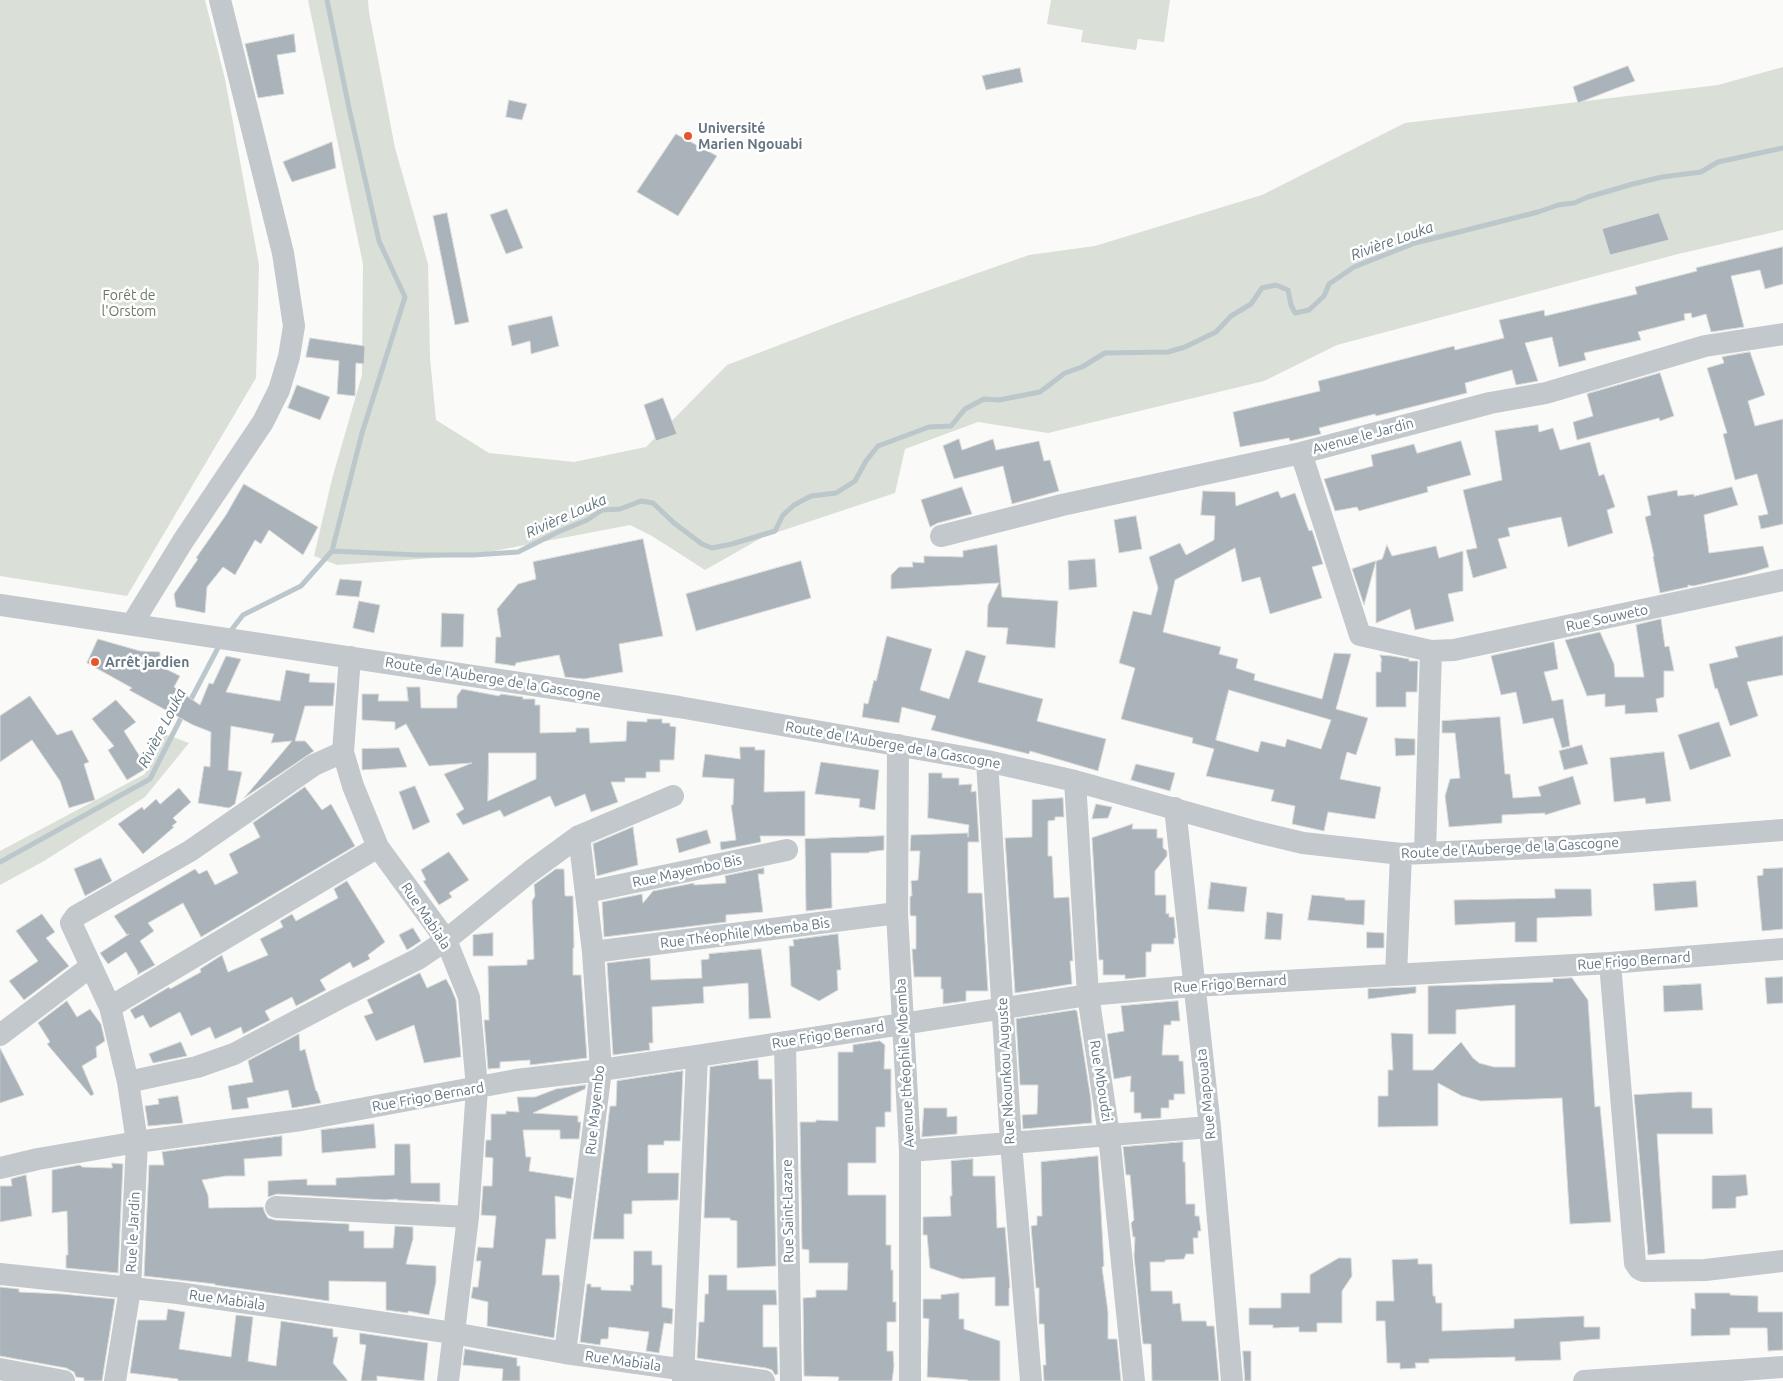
<!DOCTYPE html>
<html>
<head>
<meta charset="utf-8">
<style>
  body { margin:0 }
  canvas { display:block; background:#fafaf8 }
</style>
</head>
<body>
<canvas width="1783" height="1381"></canvas>
<script>
const c = document.querySelector('canvas').getContext('2d');
c.lineJoin = 'round';
function paint(path, color) {
  c.fillStyle = color;
  c.fill(path, 'evenodd');
}
function stroke(path, color, width, dash) {
  c.strokeStyle = color;
  c.lineWidth = width;
  c.lineCap = dash ? 'butt' : 'round';
  c.setLineDash(dash || []);
  c.stroke(path);
}
function write(font, color, halo, rows, align = 'center') {
  c.font = font + ' Ubuntu,sans-serif';
  c.lineWidth = 5;
  c.setLineDash([]);
  c.textBaseline = 'middle';
  c.strokeStyle = halo;
  c.fillStyle = color;
  for (const [text, x, y, turn = 0] of rows) {
    c.save();
    c.translate(x, y);
    c.rotate((+turn || 0) * Math.PI / 180);
    c.textAlign = isNaN(turn) ? turn : align;
    if (halo) c.strokeText(text, 0, 0);
    c.fillText(text, 0, 0);
    c.restore();
  }
}
paint(new Path2D(`
  M0,0h205l20,79 34,186 -3,113 -129,218 -127,-20z
  M308,0h60l1,12 26,136 33,116 2,94 6,62 53,33 85,9 72,-15 81,-82 123,-47 179,-63 66,-9 167,-51 143,-72 313,-38 65,-18v163l-105,24 -341,91 -73,36 -216,52 -70,-11 -73,27 -10,44 -132,44 -58,33 -53,-34 -22,-11 -157,30 -136,10 -23,-9 18,-77 30,-104 1,-111z
  M1051,0h119l-6,42 -26,-3 -2,11 -55,-8 2,-12 -36,-6z
  M162,733l27,10 -44,54 -101,64 -44,24v-34l145,-77z`), '#dadfd7');
stroke(new Path2D(`
  M327,0l22,108 30,133 26,56 -43,136 -30,118
  M229,633l14,-18 58,-29 31,-35 85,4h56l45,-3 40,-20 29,-12 15,-10 18,-1 21,-8 12,2 21,20 28,21 10,4 20,-4 43,-13 8,-16 11,-10 17,-9 25,-3 19,-12 11,-20 12,-15 51,-19 22,-1 14,-17 19,-10 15,1 41,-8 25,-19 17,-6 23,-14 63,-1 17,-5 31,-15 15,-16 20,-12 11,-16 14,-3 12,5 3,15 4,8 14,-3 15,-14 5,-12 25,-17 61,-24 123,-31 20,-7 16,-2 14,-6 45,-13 29,-7 39,-5 17,-10 65,-14
  M188,705l32,-61
  M0,862l150,-83 34,-67`), '#bbc7cb', 5);
const building = new Path2D(`
  M294,34l2,18 -19,3 7,39 -26,4 -13,-54z
  M1628,66l7,15 -57,22 -5,-16z
  M1020,68l3,14 -37,8 -4,-14z
  M509,100l18,4 -5,16 -16,-3z
  M676,134l41,22 -39,60 -41,-24z
  M332,142l4,26 -44,14 -9,-20z
  M507,209l16,39 -17,6 -16,-39z
  M447,213l22,109 -14,3 -22,-109z
  M1659,213l10,27 -59,15 -8,-26z
  M1783,247v37l-18,5 -5,-19 -29,6 13,51 -33,5 -5,-18 -14,4 -1,-5 -7,1 1,6 -47,12 3,8 -57,13 2,7 -27,7 -7,-30 -27,6 13,38 -22,4 -4,-15 -47,13 2,10 -91,23 -1,-2 -56,14 2,6 -31,7 -1,-3 -49,9 -7,-35 87,-21 -2,-10 136,-35 1,4 49,-12 -5,-18 45,-10 1,6 92,-22 -2,-7 62,-16 -1,-3z
  M552,316l7,30 -28,8 -1,-13 -18,5 -4,-20z
  M310,338l55,8 -1,18 -8,-1 -1,33 -18,-2 2,-33 -33,-4z
  M1750,352l15,43 -17,6 7,25 28,-7v105l-22,5 -3,-13 10,-2 -11,-40 -22,6 -12,-46 4,-1 -20,-65 17,-5 -2,-6z
  M1660,373l14,43 -14,5 -1,-3 -82,22 -4,-18 20,-6 -6,-22z
  M297,385l33,12 -10,23 -32,-12z
  M663,398l14,36 -21,7 -12,-36z
  M1538,425l1,7 14,-4 7,22 30,-8 9,34 5,-2 11,33 -8,3 6,23 -45,14 -7,-30 -53,11 2,8 -12,3 9,29 -34,10 -7,-28 11,-2 -14,-58 39,-10 -7,-49z
  M959,439l3,11 31,-11 3,11 43,-9 5,20 6,-1 9,31 -47,13 -9,-38 -49,13 -11,-33z
  M1461,441l10,34 -44,12 1,5 -69,19 -2,-4 -22,4 -11,-32 49,-13 -2,-11 43,-11 3,9z
  M244,484l74,43 -15,28 -34,-25 -8,14 -6,-4 -20,35 -12,-8 -16,20 -2,26 -29,-6 -2,-13 24,-35 -2,-1 30,-43z
  M962,487l10,27 -34,9 -8,4 -9,-27z
  M1732,487l6,18 -34,10 5,38 54,-7 6,21 -23,7 -53,12 -5,-1v2l-28,6 -7,-36 1,-1 -9,-39 6,-2 -4,-19 30,-6 1,6 16,-2v2z
  M1203,491l32,1 1,14 42,-15 3,7 14,-5 14,38 3,-1 1,3 10,31 -11,3 10,31 -52,16 -10,-37 -18,5 -7,-34 -60,32 -12,52 58,15 -2,7 19,5 -2,9 19,6 -1,6 68,19 12,-46 17,1 -15,55 32,9 -12,37 -9,-3 -7,27 41,8 -6,32 -47,-7 -4,19 -32,-7 3,-18 -24,-5 3,-11 -68,-14 8,-27 -22,-6 1,-5 -72,-19 14,-51 -16,-5 14,-52 18,4 7,-27 -9,-31 31,-14 6,12 28,-15 1,-24 -14,-1zM1229,690l102,30 -10,29 -34,-10 -2,8 -24,-6 -3,11 -42,-12z
  M1136,516l6,33 -23,4 -5,-33z
  M643,539l20,97 -44,8 4,28 -39,7 -19,-2 -6,-22 -43,8 -1,3 -20,-3 1,-26h5l-4,-28 21,-25 18,-5 -3,-17z
  M997,545l5,52 56,4 -3,47 -49,-4 2,-16 -21,-1 1,-22 11,-22 -108,6v-14l8,-8h14l-1,-5 12,1v-7l39,1v-6z
  M1387,545l5,11 44,-10 3,12 24,-7v40l-15,3 6,27 -39,9 -5,-21 -34,14v-62l6,-2z
  M1095,559l2,28 -28,3 -1,-29z
  M801,561l10,37 -115,33 -10,-37z
  M1376,561l-12,44 -12,-36z
  M340,579l22,2 -3,16 -23,-2z
  M359,601l21,4 -6,28 -21,-5z
  M442,613l22,1 -1,33h-22z
  M1661,619l4,28 4,-1 5,25h-10v26l-8,2 2,13 -33,2v-9l-20,2v-13l-18,2 -22,-56 35,-8 14,32 1,13h29l-8,-52z
  M887,636l45,13 -12,41 29,9 17,-49 20,6 -8,26 65,17 -6,22 69,18 -8,32 -68,-20 -1,3 -98,-24 5,-14 -34,-9 -3,16 -37,-6 2,-14 4,1 6,-24 2,1z
  M1783,636v39l-36,7 11,34 -28,10 -13,-38 -2,1 -6,-25 29,-7 -3,-10z
  M98,639l42,12 20,1v14l20,10 -6,11 26,18 9,-22 4,1 13,-28 15,3 -15,33 54,9 6,-31 24,4 -1,8 26,1 -2,23h-28l-10,35h10l9,10 -70,47 48,-57 -21,2 3,-9 -43,-8 -3,44 14,2 -7,32 -6,4 -31,-5 6,-37 6,1 1,-35 -18,-7 -64,-35 3,-2 -45,-25z
  M1554,642l4,27 -14,3 8,29 11,-2 7,47 -8,2 -9,-30 -30,6 -7,-32 -15,3 -10,-39z
  M1380,655l12,1 17,3v2h9l-1,31h-11v15h-30v-35h5v-12l1,1z
  M407,687h13l1,21h36v-12l5,-7 37,7 2,-2 22,3v2h12v6h5v28l36,-1v-4h13l1,15 36,-2 1,-20 20,1v-3h15v4h8v3l6,1 -2,33h-14v12h-14v6h-21v4h-14l7,20 -27,10 -6,-18 -30,13 -5,-11 -46,21 -4,-7 -37,15 -7,-11 8,-5 -20,-35 28,-11 -43,3 -23,-42 -11,6v-8l-33,-2v-26h17l-1,7h30zM489,753h47v26l-48,22z
  M30,696l27,39 15,-5 17,32 -5,2 11,36 -26,8 -9,-27 -28,-41 -32,22v-46z
  M116,700l20,22 -12,9 23,37 -20,12 -19,-30 6,-4 -22,-27z
  M1500,717l5,57h5l3,24 28,-2 -3,-9 35,-11 8,28 -36,11v-2l-43,2v8l-53,4 -4,-31 5,-17 10,-1 -5,-45h-13v-12z
  M1719,722l12,34 -41,14 -12,-35z
  M1395,738l20,1v16l-19,1z
  M1582,745l6,19 -24,6 -5,-19z
  M740,747h15v3h10l-1,42 41,-1v45h-45l1,6 -40,8 -1,-8 16,-2 -5,-35h2l1,-26 -32,-2 3,-23 35,5z
  M399,748l8,19 -45,3v-21z
  M1664,752l7,49 -25,3 -1,-6 -31,4 -4,-44z
  M821,762l58,8 -4,40 -16,-3 1,-8 -45,-5z
  M1136,764l39,9 -5,18 -39,-11z
  M929,773h13v5h17v7l13,-1 -1,8 5,-1 3,51h-11v51h14l6,98h-22v10l-23,3v-15h-2v-12h-27l-2,-28h4v-33h-5l-1,-2v-18h2l-1,-15 7,-1 2,-29h-10l1,-16 57,-2v4l1,-12 -41,-7z
  M415,786l15,36 -17,8 -14,-38z
  M305,787l17,23 9,-6 24,42 -154,91 -18,-34 -35,20 6,8 -14,10 15,24 -18,10 1,-3 -12,-20 -18,12 -8,-11 29,-19 -2,1 -13,-19 81,-47 4,5 8,-4 8,15 23,-12 -9,-19 31,-17 -7,-14z
  M179,788l12,14 -18,16 4,4 -5,4 2,1 -31,27 -25,-30 24,-17 2,3 12,-11 4,5z
  M1063,798l1,19h-9v3l-7,1v35h4l2,42 15,-1 4,64h-3l2,23 -57,9 -10,-155 27,-1v-37z
  M1096,804l16,3 -4,11 -16,1z
  M1133,824l-1,5h25v9h6v10l4,3v5l-12,15v24h11v19l3,-1v4h5l2,21h-2v6h-22l-1,8h-5v25l-21,2v-4h-22v-15h-4l-7,-122z
  M633,827l5,38 -41,11 -4,-32z
  M707,830l4,13 -32,10 -3,-14z
  M884,836v14l-15,2v1h-38l1,55 -26,3 -1,-72z
  M449,852l20,28 -20,13 3,4 -13,8 -16,-24 3,-1 -5,-10z
  M101,858l11,23 -27,15 -11,-27z
  M764,868v6h-6l5,38 -37,3v7l-122,15 -2,-35 40,-8 1,9 10,-12 41,-8v2l32,-2 -1,-7z
  M1783,868v61l-21,2 -5,-55 6,-1v-6z
  M556,869h8l1,27h8l1,52h-1v27h8l6,83 -57,7v-5l-30,2v6l-12,1 -4,-49h5l-1,-54 39,-1v-5l7,-1 -2,-58 3,-5 -1,-11z
  M347,881l38,61 -17,13 2,4 -17,9 -3,-6 -30,18 6,10 -30,16 -4,-9 -27,14 5,9 -27,14 -2,-7 -26,12 -5,-12 -19,9 -11,-24 -30,16 -7,-13 -8,4 -5,-9 39,-23 1,2 31,-17 -1,-3 22,-14 6,17 40,-17 -8,-16 23,-12 -3,-6 12,-7 4,7 42,-23 -4,-9z
  M1696,881l2,26 -43,4 -2,-27z
  M1211,882l36,5 -3,25 -36,-3z
  M1555,889h36l1,27 -55,2v24h-22v-20l-60,3 -1,-25 101,-2z
  M1312,895l33,3v2h20l-1,25 -56,-5z
  M1267,912l16,2 -2,26 -16,-1z
  M42,914l13,18 -9,6 23,28 -45,34 -15,-19 29,-20 -22,-30z
  M413,928l8,13 -14,9 -8,-15z
  M1367,932l17,1v15h-17z
  M493,933v23h-20v-21z
  M838,934l3,36h-4l1,20 -19,11 -28,-15 -2,-40h5l-1,-6z
  M761,949l10,69 -22,1 -1,-36 -45,4 1,16 -52,4 1,36h-4l1,7 -37,5 -6,-92 43,-5 1,22 51,-2 -1,-18 8,-1v-5z
  M420,973l7,15 19,-9 5,9 5,12 5,57 -37,6 -10,-38 -38,16 -12,-25 9,-3 -6,-13z
  M1783,977v26l-16,1 -2,-26z
  M1572,978l16,22 7,107 5,-1 11,116 -41,2 -8,-126 -81,3 -19,-5 -24,-13v43l-60,1v-31h10v-26h5l-2,-37 22,1v36h20l28,-28 12,16 6,5 15,4h21v-62l-59,5v24h-28v-48l125,-4v-3z
  M1701,984l2,26 -39,2 -1,-26z
  M1416,987v6l-48,6v-10z
  M67,1001l10,16 13,-8 11,15 4,17 -9,6 1,10 -15,9 12,28 -3,2 -44,-52 3,-2 -12,-19z
  M1178,1001l2,20h-9v4h-7l-2,30h17v6h4l2,33h-11v6h-5v8h-8v10l-20,1v-6h-7v-21h-4l1,-16 -17,3 -7,-45 17,-3 -3,-25z
  M1075,1010l2,1 14,89 1,23 -69,6 -1,-14 15,-1 1,-29h-18l-4,-66z
  M299,1034l1,17 5,-2 11,42h1l4,12 -29,5 -4,-18 -41,8 2,10 -17,2 -4,-24 25,-4 -5,-21z
  M880,1041l5,4 -1,24h7v43h-6v15h-9v36h-28v32h38v50h5v25h2v32h3v20h-9v29h6l1,15 -2,15h-54l1,-4 -35,-1 -1,-78 13,-1v-7h31l1,-27h-39v-13l-7,-1 -2,-127h16v-2l22,1v-69h15v-7z
  M181,1042l6,14 -34,7 -4,-9z
  M0,1048l24,47 -24,8z
  M758,1060l1,19h13l4,187 -39,2v-47l-7,-1v-2h-26l6,-151z
  M683,1071l-3,70h-16v4h-16v28h31l-1,27 -46,1v13h-8v25h-31l17,-133h6l1,-25z
  M586,1085l-1,4 -52,24 45,3v6h3l-2,17h-19v-9h-37l3,27h5l-2,14 45,7 -3,21 -16,-3 1,43h-10l-4,36h17l1,9 -6,54 -67,-12 1,-24 -17,-4 2,-11h5l3,-26h-5l2,-14 15,1 3,-32 -15,-1 2,-29h9l1,-28 -8,-1 1,-17h5v-26h15v-3l13,1 -2,-15h18l21,-8z
  M1678,1092h14v16h20l1,26h-56l8,119 -17,2 -14,-160z
  M178,1096l5,27 -35,3 -3,-20 14,-2 -1,-5z
  M924,1108h23v9l10,-1v18l-35,3z
  M374,1124l2,24 -54,5 -1,-23z
  M282,1136v20l-38,3 1,17h-19l-24,4 6,15 1,13 54,-1 2,6 3,5 7,2 74,4v7h15v17h29l2,-22 18,1v12l-7,25 30,2v16l-7,33 -21,-4v2l-22,-3v-28l-57,-1v20l-114,-16v-1l-71,-8 5,-111h15l-2,-13z
  M1183,1142v20h2l1,42h9v12h4l2,15h-3v7h-5l1,16h-8l-2,5 -19,1v2h-15l1,29h21l1,13 7,-1 2,18h24l1,5h7l5,55h-67l-1,-37h-8l-9,-88 1,-19h-2l-2,-14 3,-3 -4,-45h-4l-3,-28z
  M395,1144h15l1,39h29v19l-43,-2v-1l-12,1 -108,-6 -9,3v-16l39,-2v6h29v-7l58,-3z
  M1098,1156l6,110 -2,1 6,45v27h9l4,42h-77l-1,-16h3l-2,-41h-5v-36h-3l-5,-62 6,-1v-9h5l-1,-54z
  M973,1159v17h22l2,52 8,-1 5,61h-1v18h-14v-29l-33,2 -32,-11 -3,-33h-4v-18l28,-1 -1,-20h2l-1,-35z
  M112,1163l11,1 -5,109 -52,-5v-13h2l-1,-44 -15,2v-43l28,-5 2,2 30,1z
  M26,1175l6,41 -32,6v-36h12l-1,-7z
  M1746,1175l2,20 -12,2v11l-24,1v-33z
  M634,1251h18v14h10v42l11,2 -1,15 -8,-1 -5,30 -13,-2 3,-19 -40,-5 -1,12h-7l-1,6 -20,-3 7,-58h4v3h10v3l30,1 -1,-6h3z
  M1339,1258h12l1,18 -10,15v32h-25v9h-18v-5l-26,1v-3h-24v-17h32v-15h29v-18z
  M1418,1259v5h14l1,32h2l1,7h6v28l72,-3v-9l70,-3v11h16v12l-40,3 1,18 -46,1v-4l-86,2v4h-14l1,5 -16,1v-6h-13l-2,-42h-9v-20h18l-2,-41z
  M709,1275h18v15h49l1,15h-14v42h14l1,27 -3,1 -3,-5 -6,-2 -69,-10 2,-36h5l1,-28h3z
  M0,1287l19,2v3l43,2 53,5 -13,82h-18v-3l-8,-1 -2,-5 -8,-4 -66,-12z
  M959,1293v26h5v10l36,12v40h-32v-1l-41,-3 2,-58 -6,-1v-19h18v-4z
  M1695,1293h35v2l28,1v16h25v38l-15,1 -1,-23h-37v7l-39,1v-28l4,1z
  M168,1309l17,3 -6,37 52,8 5,-42 17,2 -5,44 28,5 5,-45 52,8v8h5l-5,26 15,18h-170v-2l-48,-6 8,-53h28z
  M360,1333l68,10 -4,38 -47,-5v5h-16l5,-36 -6,-1z
  M465,1349l52,9v8h3v15h-18l1,-12 -40,-4z
  M1243,1351h8v30h-6z`);
paint(building, '#aab3b9');
stroke(building, '#dcdcda', 1);
stroke(new Path2D(`
  M1301,453l59,182 71,16 23,-1 329,-70
  M941,536l121,-31 239,-52 189,-50 56,-10 159,-47 78,-12
  M0,605l679,102 308,54 88,20 182,51 46,11 98,11 24,-1 152,-7 206,-16
  M132,624l51,-83 80,-119 16,-32 10,-33 5,-31 -11,-73 -63,-253
  M350,657l-7,95 10,34 25,61 68,93 23,57 8,91 -9,129 -20,164
  M898,745l-1,168 13,238v230
  M987,761l24,382 20,238
  M1075,781l13,214 21,140 25,246
  M1175,808l35,319 22,254
  M1425,853l6,-202
  M587,892l200,-42
  M593,952l304,-39
  M1610,963l25,300 4,6 4,2 62,-1 78,-9
  M1396,975l5,-121
  M110,1007l268,-160
  M0,1035l90,-68
  M785,1042l6,339
  M128,1082l69,-15 37,-13 104,-55 80,-40 28,-19 85,-69 48,-35 94,-40
  M910,1151l300,-24
  M0,1168l38,-9 99,-17 164,-22 215,-40 85,-10 96,-14 391,-61 105,-9 417,-23 173,-14
  M276,1207l192,10
  M0,1274l178,19 105,15 170,25 112,20 199,28
  M565,1353l36,-283 -8,-118 -14,-116
  M0,1369l64,12
  M115,1381l15,-92 7,-147 -9,-60 -18,-75 -39,-84 5,-7 114,-65 124,-86 29,-13
  M683,1381l14,-325
  M1584,1381l199,-14`), '#c3c8cc', 22);
for (const [x, y, r, color] of [
  [688,136,5,"#e4572e"],
  [95,662,5,"#e4572e"]
]) {
  const dot = new Path2D();
  dot.arc(x, y, r, 0, 2 * Math.PI);
  c.fillStyle = color;
  c.fill(dot);
  stroke(dot, '#fff', 2);
}
write('bold 14px', '#657683', '#fff', [
  ["Université",698,128],
  ["Marien Ngouabi",698,144],
  ["Arrêt jardien",105,662]
], 'left');
write('14px', '#687a64', '#fff', [
  ["Forêt de",129,295],
  ["l'Orstom",129,311]
]);
write('14px', '#657683', '#fff', [
  ["Avenue le Jardin",1363,436,-15],
  ["Rue Souweto",1607,618,-12],
  ["Route de l'Auberge de la Gascogne",493,679,9],
  ["Route de l'Auberge de la Gascogne",893,745,10],
  ["Route de l'Auberge de la Gascogne",1510,848,-3],
  ["Rue Mayembo Bis",687,871,-12],
  ["Rue Mabiala",426,916,56],
  ["Rue Théophile Mbemba Bis",745,933,-7],
  ["Rue Frigo Bernard",1634,961,-4],
  ["Rue Frigo Bernard",1230,984,-4],
  ["Rue Frigo Bernard",828,1035,-9],
  ["Avenue théophile Mbemba",905,1063,-93],
  ["Rue Nkounkou Auguste",1006,1071,-93],
  ["Rue Mboudzi",1101,1081,81],
  ["Rue Mapouata",1206,1094,-96],
  ["Rue Frigo Bernard",428,1097,-10],
  ["Rue Mayembo",595,1110,-84],
  ["Rue Saint-Lazare",788,1211,-91],
  ["Rue le Jardin",133,1232,-87],
  ["Rue Mabiala",227,1300,8],
  ["Rue Mabiala",623,1361,8]
]);
write('italic 15px', '#60757c', '#fff', [
  ["Rivière Louka",1392,241,-20],
  ["Rivière Louka",566,516,-24],
  ["Rivière Louka",162,728,-63]
]);
</script>
</body>
</html>
